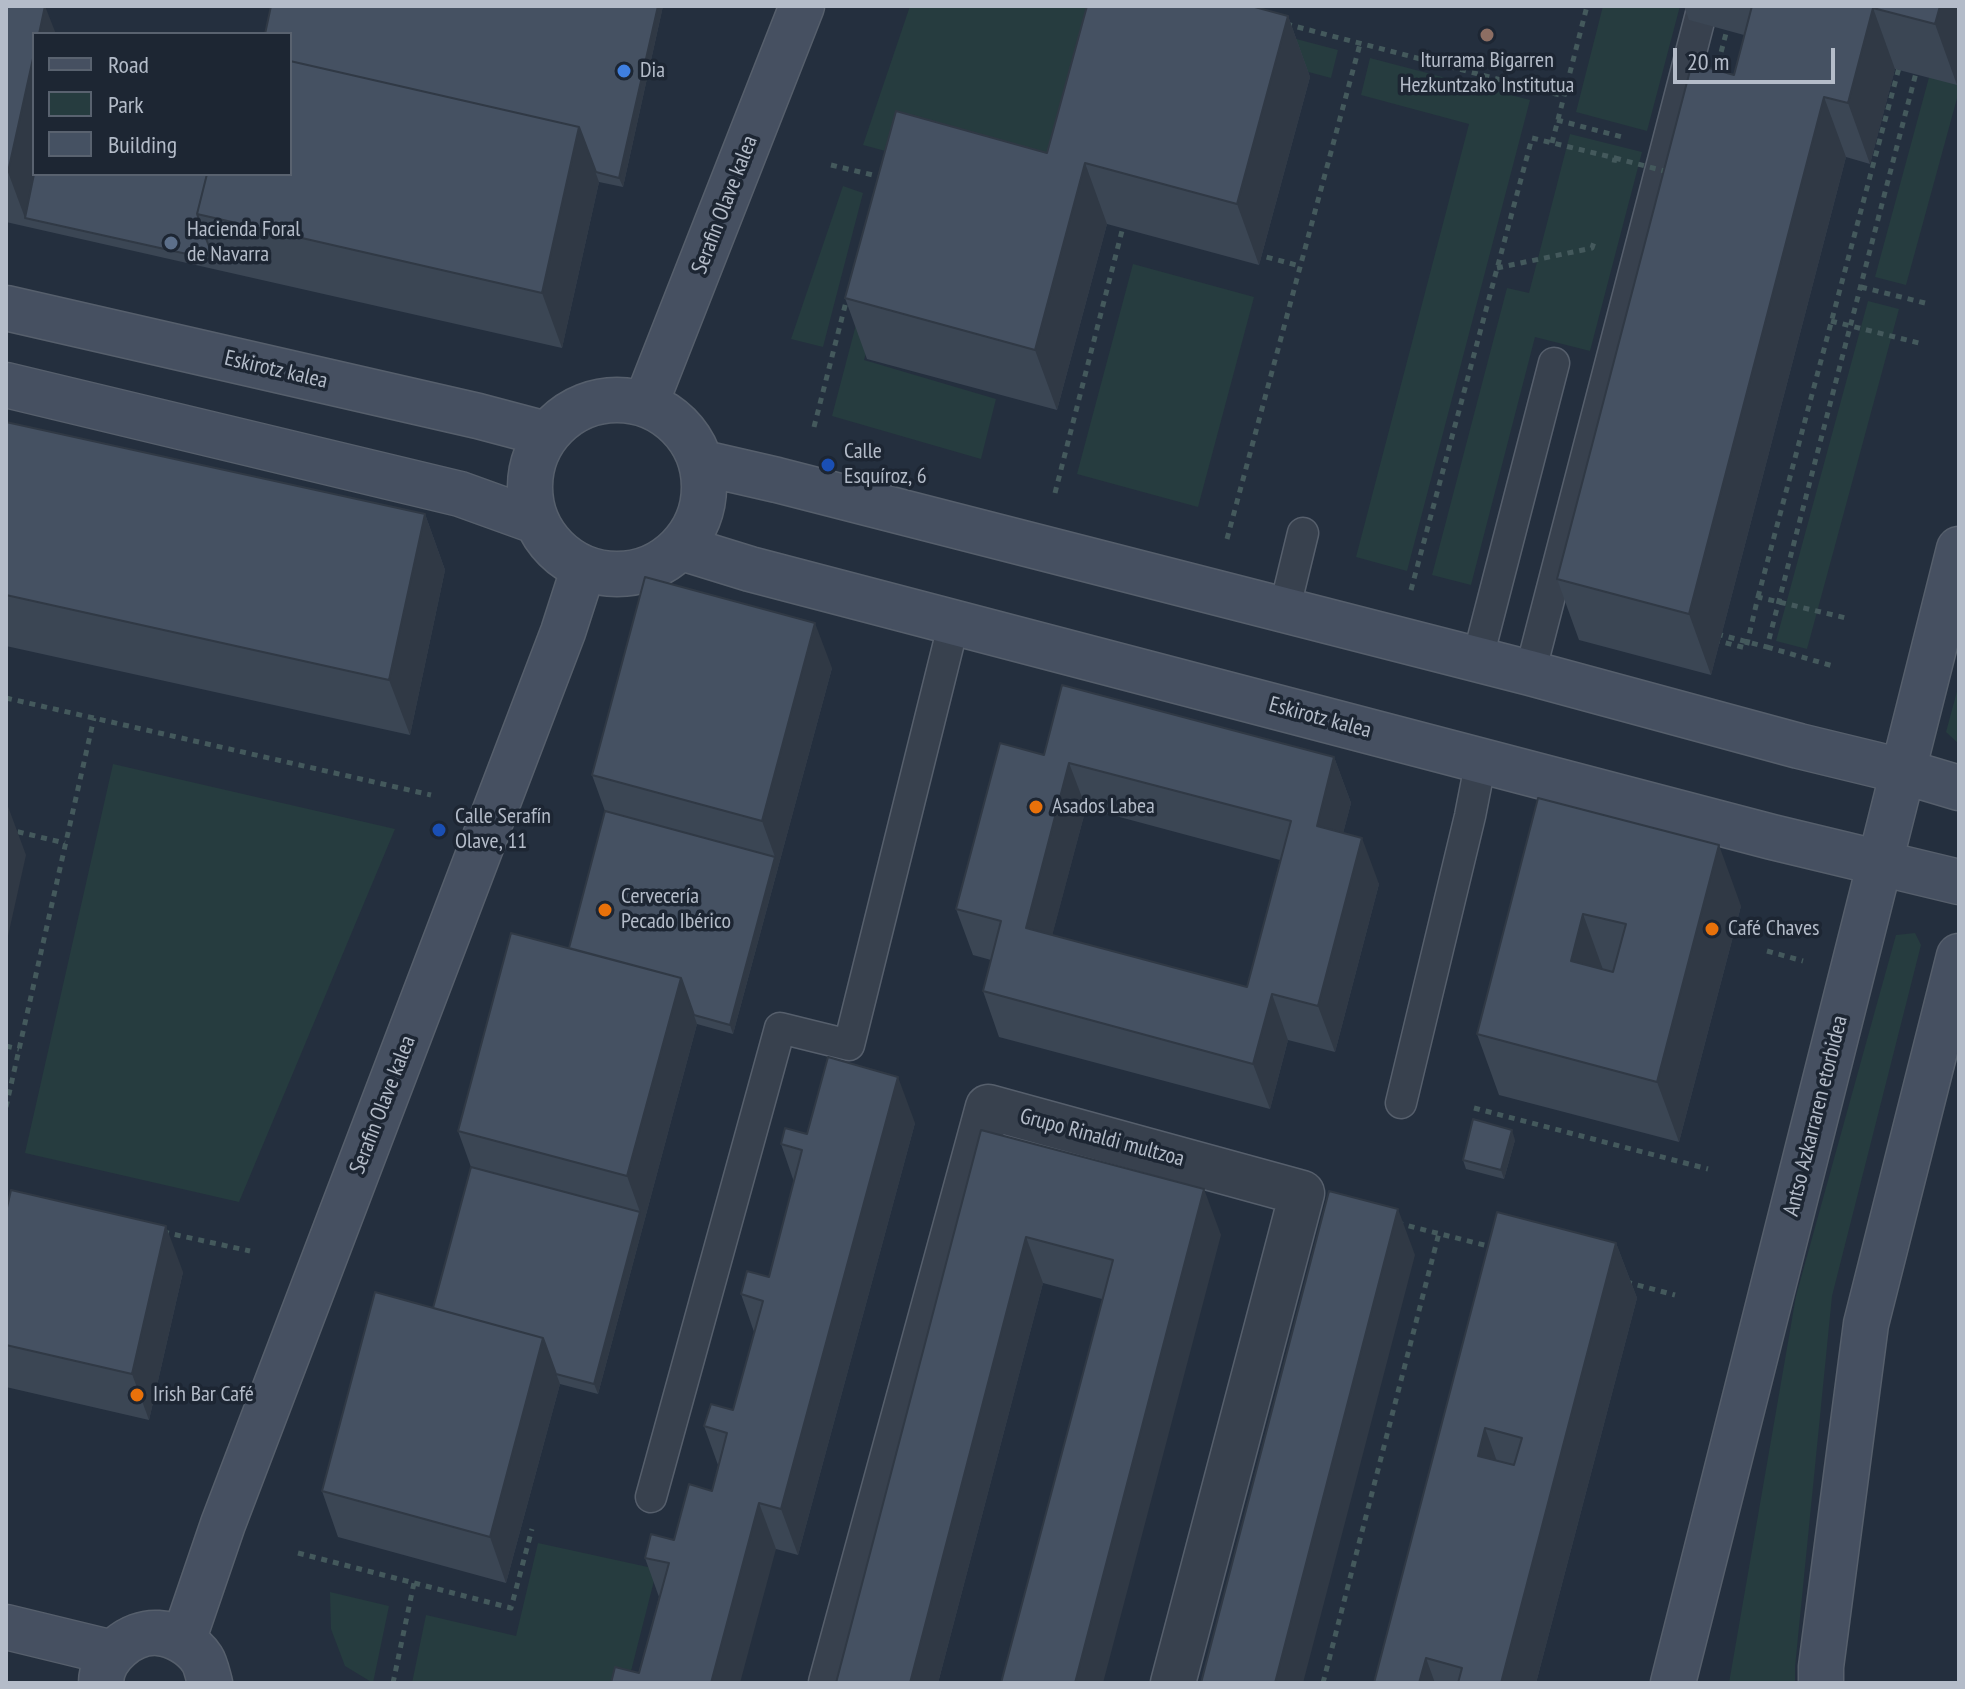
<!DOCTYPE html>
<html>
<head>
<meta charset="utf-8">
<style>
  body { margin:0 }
  #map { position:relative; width:1965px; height:1689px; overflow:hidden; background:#242f3e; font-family:"PT Sans Narrow",sans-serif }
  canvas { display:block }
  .frame { position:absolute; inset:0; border:8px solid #b4bcc9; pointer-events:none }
  .legend { position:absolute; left:32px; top:32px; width:260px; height:144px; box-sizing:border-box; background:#1d2633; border:2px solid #59626f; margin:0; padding:10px 14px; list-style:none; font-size:24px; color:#b4bcc9 }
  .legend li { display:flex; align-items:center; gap:16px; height:40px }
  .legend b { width:40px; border:2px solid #59626f }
  .scale { position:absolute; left:1673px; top:48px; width:162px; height:36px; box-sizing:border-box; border:4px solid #b4bcc9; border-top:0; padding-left:10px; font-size:24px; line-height:28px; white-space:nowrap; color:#b4bcc9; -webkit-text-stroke:6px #1d2633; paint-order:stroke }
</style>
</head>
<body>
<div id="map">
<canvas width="1965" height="1689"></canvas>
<div class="frame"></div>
<ul class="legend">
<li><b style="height:10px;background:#465061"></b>Road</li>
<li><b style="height:22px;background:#263c3f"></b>Park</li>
<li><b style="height:22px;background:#455162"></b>Building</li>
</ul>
<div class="scale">20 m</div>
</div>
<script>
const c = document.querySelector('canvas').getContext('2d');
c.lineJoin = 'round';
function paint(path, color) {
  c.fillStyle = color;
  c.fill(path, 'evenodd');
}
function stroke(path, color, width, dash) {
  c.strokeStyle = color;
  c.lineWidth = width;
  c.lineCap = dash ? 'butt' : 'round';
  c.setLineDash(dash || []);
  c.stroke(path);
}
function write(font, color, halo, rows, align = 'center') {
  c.font = font + ' "PT Sans Narrow",sans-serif';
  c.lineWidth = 7;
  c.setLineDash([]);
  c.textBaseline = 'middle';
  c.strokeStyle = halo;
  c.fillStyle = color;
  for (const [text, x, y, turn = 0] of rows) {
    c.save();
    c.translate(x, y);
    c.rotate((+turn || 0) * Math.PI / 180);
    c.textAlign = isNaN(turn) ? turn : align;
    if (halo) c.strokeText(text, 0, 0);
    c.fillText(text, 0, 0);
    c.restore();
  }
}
paint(new Path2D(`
  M910,6h197l-50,191 -194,-52z
  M1171,6l167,44 -7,28 -199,-53z
  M1603,6h77l-33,125 -71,-19z
  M1941,33l18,5v53l-53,194 -31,-8z
  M1370,58l160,42 -123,471 -51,-14 113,-433 -108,-29z
  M1570,134l72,18 -52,199 -55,-14 -64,248 -39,-10 75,-287 22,5z
  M843,186l20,7 -40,154 -32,-8z
  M889,199l18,5 -43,156 132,39 -15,60 -149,-43z
  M1133,264l121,33 -56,210 -121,-33z
  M1868,301l31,8 -92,340 -31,-8z
  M1959,684v60l-13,-12z
  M113,764l282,65 -156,373 -214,-49z
  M1915,933l6,12 -89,351 -37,371v16h-66l67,-387 100,-361z
  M538,1543l119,26 -29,114h-216l14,-68 90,21z
  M330,1592l59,14 -16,77 -28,-17 -14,-37z`), '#263c3f');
const lane = new Path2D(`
  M1284,611l19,-78
  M1477,661l77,-298
  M1530,673l173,-667
  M1401,1103l69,-287 11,-56
  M651,1497l129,-469 69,17 105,-423`);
const street = new Path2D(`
  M831,1683l157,-576 314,86 -129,490`);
const secondary = new Path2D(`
  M6,308l472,108 68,18
  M6,385l454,109 75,27
  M530 487a87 87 0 1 1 174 0a87 87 0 1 1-174 0Z
  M646,403l156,-397
  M703,463l74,17 753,193 269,73 103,25 57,17
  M682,548l68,21 1022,268 187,45
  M6,1627l107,26
  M183,1641l40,-117 340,-892 20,-62
  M101,1683c0,-27 30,-52 57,-50 16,1 35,12 44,26 4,6 6,17 8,24
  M1673,1683l286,-1134
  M1821,1683v-16l45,-343 93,-368`);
stroke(lane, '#565f6c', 33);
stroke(street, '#565f6c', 47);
stroke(secondary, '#565f6c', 47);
stroke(new Path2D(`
  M1286,24l277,72
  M1557,120l69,18
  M1552,143l35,-137
  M831,165l50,12
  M1255,254l45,12
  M1497,268l95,-20 2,-6
  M1861,287l68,17
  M814,427l33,-129
  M1055,493l69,-270
  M1227,539l133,-495
  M1411,590l121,-452 83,20 -1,5
  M1758,597l142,-533
  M1717,634l50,13 150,-578
  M1767,647l66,19
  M6,698l425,97
  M6,829l59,14
  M1767,951l36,10
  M6,1046l13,3
  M6,1107l88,-389
  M1474,1108l234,61
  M1397,1223l95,24
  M163,1232l87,19
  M1626,1282l49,13
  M298,1553l213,55 21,-79
  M393,1683l21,-100
  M1323,1683l116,-450`), '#44595c', 5, [6, 6]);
stroke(lane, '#38414e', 30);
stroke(street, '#38414e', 44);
stroke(secondary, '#465061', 44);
stroke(new Path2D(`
  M1715,75l13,-49
  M1615,158l53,14
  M1831,321l88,22
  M1714,640l32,8 12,-51 88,21`), '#44595c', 5, [6, 6]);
paint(new Path2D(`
  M6,6l28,168h256l-19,-168h392l-40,181 -24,-5 -37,166 -556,-126z
  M1684,6h275l-2,79 -62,-16 -25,95 -24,-7 -135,518 -132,-35 -22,-61 177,-504 10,-40 -55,-15z
  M1288,16l22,61 -51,188 -152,-41 -50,186 -190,-51 -22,-61 202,-145z
  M6,424l419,90 20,56 -35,165 -404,-89z
  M832,668l-99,366 -36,-10 -99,370 -38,-10 -54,199 -168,-46 -16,-46 111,-183 38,-141 -13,-36 111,-183 36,-137 -13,-36z
  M1044,755l290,2 17,46 -8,30 36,51 -44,168 -47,-12 -18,69 -271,-72 -16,-46 8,-31 -18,-5 -17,-46zM1086,808l194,52 -33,127 -195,-52z
  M1538,798l203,108 -62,236 -180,-47 -22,-61z
  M915,1123l-117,432 -22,-6 -137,124 20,-76 -14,-39 29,-18 38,-49 6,-26 -14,-39 29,-16 21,-78 -13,-38 28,-17 25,-95 -13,-38 26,-10z
  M981,1130l240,105 -119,64 -59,-16 -105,400h-102z
  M1515,1140l-11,39 -38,-10 -3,-9z
  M6,1212l177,60 -34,148 -143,-33z
  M1497,1212l119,31 21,55 -101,385h-162z`), '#3b4654');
paint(new Path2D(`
  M45,6l11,28h-17z
  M658,6h5l-40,181 -4,-9z
  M1940,6h19v73l-2,6 -22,-61z
  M1873,8l22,61 -25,95 -22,-61z
  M1288,16l22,61 -51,188 -22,-61z
  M34,54v120l-9,44 -17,-46z
  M1824,97l22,60 -135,518 -22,-61z
  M579,127l20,55 -37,166 -20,-55z
  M1085,163l22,61 -50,186 -22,-60z
  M425,514l20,56 -35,165 -21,-55z
  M815,623l17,45 -99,366 -3,-9 45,-168 -13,-36z
  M1334,757l17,46 -18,69 -16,-46z
  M1069,763l17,45 -44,166 -16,-46z
  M6,801l20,54 -20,90z
  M1362,838l17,46 -44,168 -17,-46z
  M1719,845l22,61 -62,236 -22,-60z
  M1583,914l22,61 -34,-14z
  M681,978l16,46 -99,370 -4,-10 46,-172 -13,-36z
  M1272,994l16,46 -18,69 -17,-45z
  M898,1077l17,46 -117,432 -17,-46z
  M1512,1130l3,10 -11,39 -3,-9z
  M1204,1189l17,46 -118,448h-28z
  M1398,1209l17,46 -112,428h-28z
  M166,1226l17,46 -34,148 -17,-46z
  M1026,1237l17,46 -105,400h-28z
  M1616,1243l21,55 -101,385h-35z
  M543,1338l17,46 -54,199 -16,-46z
  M1485,1428l20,56 -27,-28z
  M759,1503l17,46 -36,134h-29z
  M1426,1658l9,25h-16z`), '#303945');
const building = new Path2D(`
  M6,6h39l-6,28h-5v20l-26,118 -2,-1z
  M271,6h387l-39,172 -23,-6 -17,-45 -289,-66v-27h-25z
  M1087,6h164l37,10 -51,188 -152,-41 -50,187 -190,-52 51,-187 151,42z
  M1752,6h188l-5,18 -62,-16 -25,95 -24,-6 -135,517 -132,-35 135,-516 42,12z
  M290,61l289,66 -37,166 -345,-79 10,-40h83z
  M34,174h173l-10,40 17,46 -189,-42z
  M6,422l419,92 -36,166 -383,-85z
  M645,577l170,46 -53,198 -170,-46z
  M1062,685l272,72 -17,69 45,12 -44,168 -46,-12 -19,70 -270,-73 18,-70 -45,-12 44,-166 44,12zM1069,763l222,58 -44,166 -221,-59z
  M1538,798l181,47 -62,237 -180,-48zM1583,914l43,10 -13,48 -42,-11z
  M605,811l170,46 -45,168 -36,-10 -13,-37 -112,-30z
  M511,933l170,45 -54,198 -169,-45z
  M828,1057l70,20 -117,432 -22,-6 -48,180h-100l4,-16 24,6 30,-110 -24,-5 6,-24 23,6 15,-56 23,7 15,-58 -23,-7 7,-22 22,6 30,-109 -22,-7 6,-23 22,6 33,-127 -21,-6 4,-16 22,6z
  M1473,1119l39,11 -11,40 -38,-10z
  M981,1130l223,59 -129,494h-74l112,-423 -87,-23 -116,446h-74z
  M471,1167l169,45 -46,172 -38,-10 -13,-36 -110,-30z
  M11,1190l155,36 -34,148 -126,-29v-133z
  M1329,1191l69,18 -123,474h-74z
  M1497,1212l119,31 -115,440h-43l4,-15 -36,-10 -7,25h-45zM1485,1428l37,10 -8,27 -36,-9z
  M375,1292l168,46 -53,199 -168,-46z`);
paint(building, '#455162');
stroke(building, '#303945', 2);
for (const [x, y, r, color] of [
  [1487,35,8,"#8d6e63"],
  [624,71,8,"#3f7fe0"],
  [171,243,8,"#5c6f8a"],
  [828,465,8,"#1a4fb4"],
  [1036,807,8,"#e8710a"],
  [439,830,8,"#1a4fb4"],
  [605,910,8,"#e8710a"],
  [1712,929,8,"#e8710a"],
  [137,1395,8,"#e8710a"]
]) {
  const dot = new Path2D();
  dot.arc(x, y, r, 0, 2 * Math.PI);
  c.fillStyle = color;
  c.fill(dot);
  stroke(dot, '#1d2633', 3);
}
write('22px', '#b4bcc9', '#1d2633', [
  ["Iturrama Bigarren",1487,61,"center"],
  ["Hezkuntzako Institutua",1487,86,"center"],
  ["Dia",640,71],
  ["Hacienda Foral",187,230],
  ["de Navarra",187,255],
  ["Calle",844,452],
  ["Esquíroz, 6",844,477],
  ["Asados Labea",1052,807],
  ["Calle Serafín",455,817],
  ["Olave, 11",455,842],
  ["Cervecería",621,897],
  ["Pecado Ibérico",621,922],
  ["Café Chaves",1728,929],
  ["Irish Bar Café",153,1395]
], 'left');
write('22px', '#b4bcc9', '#1d2633', [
  ["Serafin Olave kalea",725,205,-69],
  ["Eskirotz kalea",276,370,13],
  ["Eskirotz kalea",1320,718,15],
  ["Serafin Olave kalea",383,1105,-69],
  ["Antso Azkarraren etorbidea",1816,1116,-76],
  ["Grupo Rinaldi multzoa",1102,1138,15]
]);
</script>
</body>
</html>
